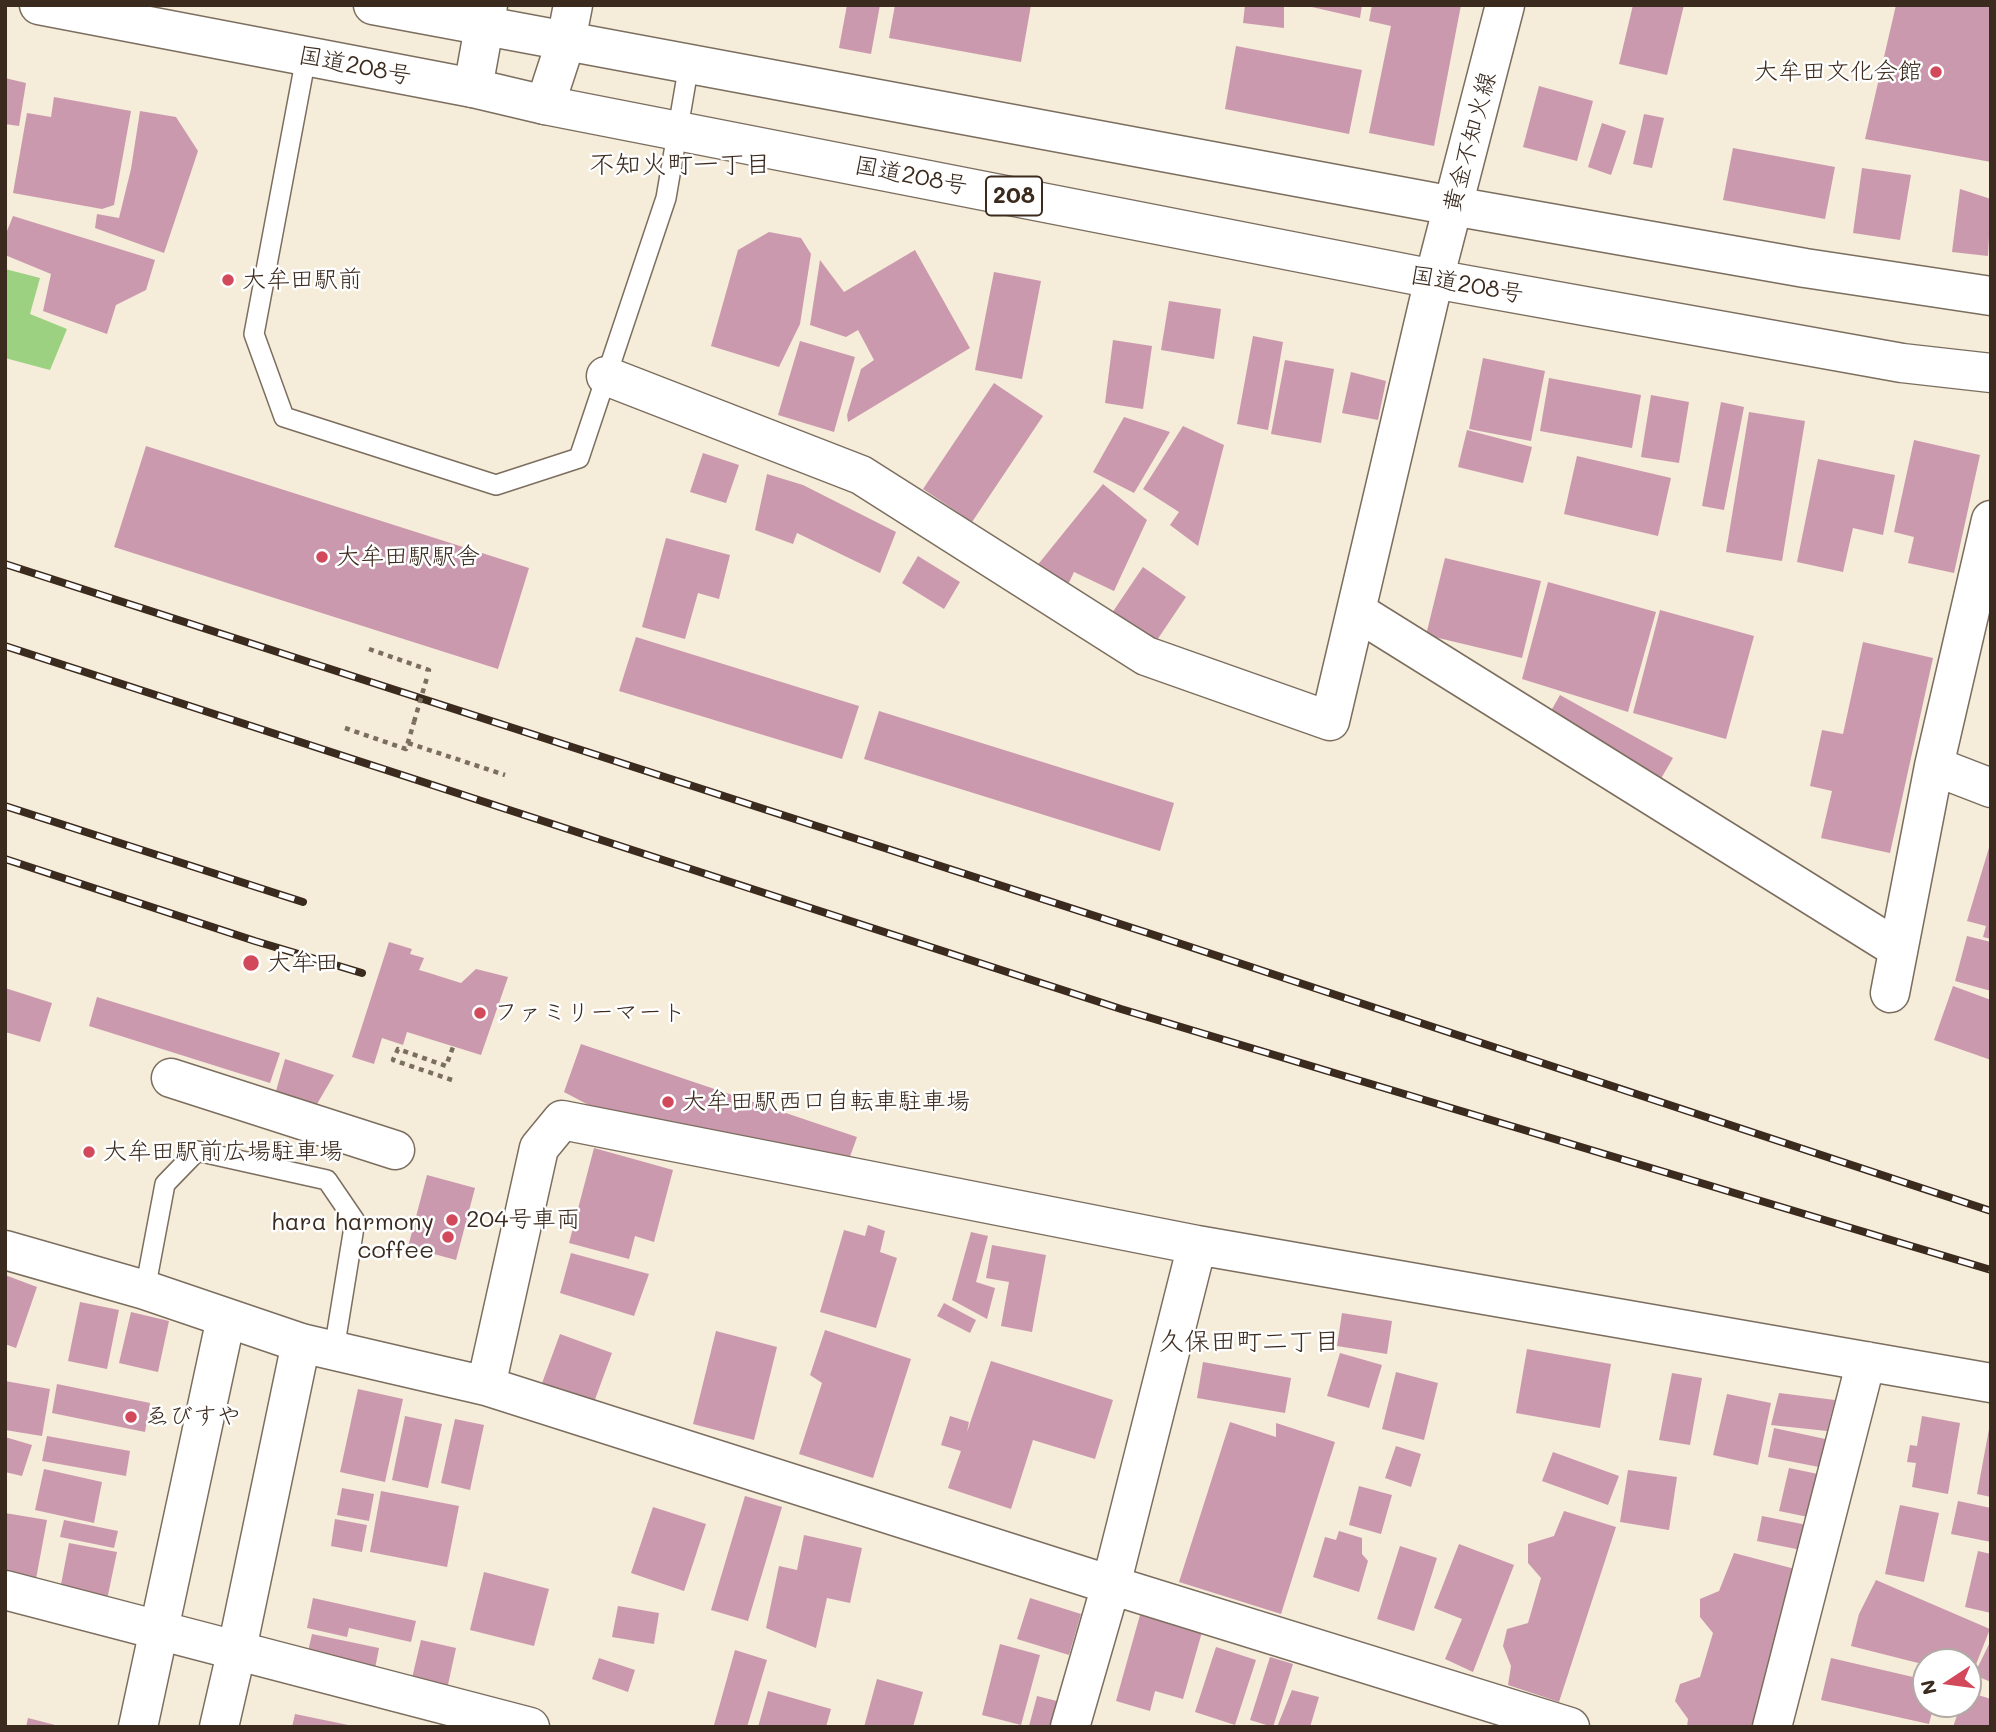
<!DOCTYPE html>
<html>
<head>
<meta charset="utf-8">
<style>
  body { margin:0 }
  #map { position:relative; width:1996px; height:1732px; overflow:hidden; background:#f5ecd9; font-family:Mali,sans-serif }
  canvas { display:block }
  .frame { position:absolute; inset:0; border:7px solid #3b2a1e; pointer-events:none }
  .north { position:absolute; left:1912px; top:1648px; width:70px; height:70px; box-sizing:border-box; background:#fff; border:2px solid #b1aaa5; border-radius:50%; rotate:257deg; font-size:19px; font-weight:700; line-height:28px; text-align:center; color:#3b2a1e }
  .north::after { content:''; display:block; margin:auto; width:24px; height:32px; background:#d1495b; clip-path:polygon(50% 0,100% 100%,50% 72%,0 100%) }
</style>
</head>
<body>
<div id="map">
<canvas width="1996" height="1732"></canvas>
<div class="frame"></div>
<div class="north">N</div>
</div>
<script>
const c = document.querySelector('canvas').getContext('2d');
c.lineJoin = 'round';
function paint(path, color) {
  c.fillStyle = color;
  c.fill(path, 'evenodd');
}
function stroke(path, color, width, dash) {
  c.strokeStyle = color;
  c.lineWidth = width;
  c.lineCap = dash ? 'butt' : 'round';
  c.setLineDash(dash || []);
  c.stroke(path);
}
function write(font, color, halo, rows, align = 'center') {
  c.font = font + ' Mali,"Klee One",sans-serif';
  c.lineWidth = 5;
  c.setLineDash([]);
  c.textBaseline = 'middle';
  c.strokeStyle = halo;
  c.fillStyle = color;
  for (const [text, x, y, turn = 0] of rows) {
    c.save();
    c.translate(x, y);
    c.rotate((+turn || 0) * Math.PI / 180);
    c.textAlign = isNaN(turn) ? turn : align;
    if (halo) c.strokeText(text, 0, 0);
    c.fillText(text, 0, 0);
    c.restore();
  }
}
paint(new Path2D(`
  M5,269l35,9 -10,36 37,15 -17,41 -45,-12z`), '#9cd182');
paint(new Path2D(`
  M847,5h33l-9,49 -32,-6z
  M895,5h136l-10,57 -132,-24z
  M1245,5h39v23l-41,-5z
  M1303,5h59l-2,13z
  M1372,5h89l-27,141 -65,-13 22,-107 -22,-5z
  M1633,5h51l-17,70 -48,-11z
  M1896,5h95v157l-126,-23z
  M1236,46l126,24 -13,64 -124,-25z
  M5,78l21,5 -7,43 -14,-2z
  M1539,86l54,15 -16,60 -54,-14z
  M54,97l77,14 -17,94 -12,4 -89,-16 14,-80 24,4z
  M140,111l36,6 22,34 -34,102 -69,-25 2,-14 22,4 12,-49z
  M1644,114l20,4 -12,50 -19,-4z
  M1602,123l24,8 -15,44 -23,-8z
  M1733,148l102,19 -10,52 -102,-19z
  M1862,168l49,7 -11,65 -47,-7z
  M1960,189l31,10 -3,57 -36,-4z
  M13,216l142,44 -9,30 -30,15 -9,29 -64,-23 8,-37 -46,-19v-19z
  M769,232l32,6 10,16 -11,70 -21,43 -68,-21 27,-96z
  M915,250l55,98 -122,74 -1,-7 14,-46 13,-9 -16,-30 -12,7 -36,-12 10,-65 24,32z
  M994,272l47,9 -19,98 -47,-9z
  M1169,301l52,8 -7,50 -53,-9z
  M1253,336l30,6 -15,88 -31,-6z
  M1113,340l39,6 -9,63 -38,-6z
  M800,341l55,16 -21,75 -56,-17z
  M1483,358l62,13 -14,70 -62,-12z
  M1285,360l49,9 -13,74 -50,-9z
  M1351,372l35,9 -8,39 -36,-7z
  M1549,378l92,17 -9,53 -92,-17z
  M994,383l49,33 -71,106 -49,-33z
  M1651,395l38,7 -10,61 -38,-6z
  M1721,402l23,5 -20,103 -22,-4z
  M1749,412l56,9 -23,140 -56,-9z
  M1124,417l46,15 -36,61 -41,-21z
  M1183,426l41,19 -26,101 -28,-21 9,-13 -36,-23z
  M1467,430l65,17 -9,36 -65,-16z
  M1914,440l66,15 -26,118 -46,-10 6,-26 -20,-5z
  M146,446l383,122 -31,101 -384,-122z
  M703,453l36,12 -13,38 -36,-11z
  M1577,456l94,22 -13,58 -94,-22z
  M1818,459l77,16 -12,60 -30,-7 -10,44 -46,-10z
  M767,474l36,11 93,47 -16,41 -83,-40 -4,11 -38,-14z
  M1103,484l44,36 -33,71 -40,-19 -9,19 -29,-24z
  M666,538l64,17 -11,44 -21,-6 -13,46 -43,-12z
  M918,556l42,26 -16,27 -42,-26z
  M1445,558l96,23 -19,77 -96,-23z
  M1143,567l43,30 -31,46 -43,-30z
  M1548,582l108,30 -28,100 -106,-33z
  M1660,610l94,26 -28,103 -93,-26z
  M636,637l223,69 -17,53 -223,-68z
  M1863,642l70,16 -43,195 -69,-15 11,-47 -22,-5 12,-56 21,4z
  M1560,695l113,63 -14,24 -112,-64z
  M879,711l295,92 -14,48 -296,-92z
  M1991,841v98l-8,-2 3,-11 -19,-5z
  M1967,936l24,6v49l-36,-10z
  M389,942l23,7 -2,5 14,4 -5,12 7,2 35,11 15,-14 32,8 -27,78 -74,-23 -4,13 -21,-7 -8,26 -22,-7z
  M1953,986l38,14v60l-57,-20z
  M5,988l47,15 -12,39 -35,-10z
  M97,997l183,56 -10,30 -181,-57z
  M581,1044l276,93 -10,28 -245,-53 -38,-20z
  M285,1059l49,16 -17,29 -41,-13z
  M594,1148l79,22 -19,72 -19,-6 -6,23 -60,-16z
  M427,1175l48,13 -19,72 -48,-13z
  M868,1225l17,6 -5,21 17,6 -21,70 -56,-16 24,-82 21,6z
  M971,1232l17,4 -12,46 19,6 -8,31 -35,-19z
  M992,1245l54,10 -14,77 -31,-6 8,-44 -23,-4z
  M571,1253l78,21 -15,42 -74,-23z
  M5,1275l32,12 -21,61 -11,-4z
  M80,1302l39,8 -12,59 -39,-8z
  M944,1303l32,17 -6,13 -33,-17z
  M131,1312l38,9 -11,51 -39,-9z
  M1342,1313l50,8 -5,33 -50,-8z
  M825,1330l86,29 -38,119 -74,-24 23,-71 -12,-8z
  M716,1331l61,16 -23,93 -61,-16z
  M560,1334l52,19 -19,52 -52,-19z
  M1527,1349l84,15 -11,64 -84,-15z
  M1340,1353l42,12 -13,43 -42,-12z
  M991,1361l122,39 -18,59 -62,-19 -22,69 -63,-21 13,-37 -20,-6 9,-29 19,6 -2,10z
  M1203,1362l88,16 -6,35 -88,-15z
  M1396,1372l42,11 -14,57 -42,-11z
  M1672,1373l30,5 -12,67 -31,-5z
  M5,1381l45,8 -8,47 -37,-6z
  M57,1384l93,19 -5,29 -93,-19z
  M358,1389l45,10 -18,83 -45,-10z
  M1779,1393l56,7 -8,31 -56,-6z
  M1727,1394l44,9 -13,62 -45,-10z
  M405,1416l37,8 -14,64 -36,-8z
  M1922,1416l38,7 -12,71 -36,-7 4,-24 -9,-1 3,-17 7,1z
  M455,1419l29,6 -14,65 -29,-7z
  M1230,1422l46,15v-14l59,19 -54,172 -102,-32z
  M1774,1428l56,12 -6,28 -56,-11z
  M1989,1429h2v68l-14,-3z
  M47,1436l83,15 -4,25 -84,-15z
  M5,1437l27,8 -10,31 -17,-4z
  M1396,1446l25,8 -10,33 -26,-9z
  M1553,1452l66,24 -11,29 -66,-24z
  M1789,1468l29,6 -10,43 -29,-6z
  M44,1469l58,13 -8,41 -59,-13z
  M1628,1470l49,7 -8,53 -49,-8z
  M1359,1486l33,9 -11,39 -32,-9z
  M342,1488l32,6 -5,27 -32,-6z
  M381,1491l78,15 -12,61 -77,-15z
  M745,1496l37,11 -34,114 -37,-11z
  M1958,1501l33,7v34l-40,-8z
  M1900,1505l39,8 -15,69 -39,-8z
  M653,1507l53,17 -22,67 -53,-18z
  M1564,1511l52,16 -57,175 -51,-17 3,-19 -8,-20 4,-17 21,-6 13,-45 -13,-15v-19l26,-8z
  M5,1513l42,7 -14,75 -28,-5z
  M1762,1516l45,9 -6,25 -44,-9z
  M335,1519l32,6 -5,27 -31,-6z
  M64,1520l54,11 -4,17 -54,-11z
  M1339,1531l23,7v16l6,7 -9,31 -46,-15 12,-40 11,3z
  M804,1535l58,13 -12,55 -23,-5 -11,50 -50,-20 13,-62 18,4z
  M69,1543l48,9 -13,62 -47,-9z
  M1459,1544l55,21 -41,107 -28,-13 17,-40 -28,-11z
  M1400,1546l37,12 -23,73 -37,-12z
  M1978,1551l13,3v59l-26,-6z
  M1734,1553l61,16 -41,158h-67l1,-8 -13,-18 5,-17 20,-7 13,-44 -13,-16v-18l19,-8z
  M484,1572l65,17 -15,57 -64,-16z
  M1876,1580l114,49 -19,48 -3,-1v-14h-42v3l-75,-19 8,-32z
  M313,1598l103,23 -5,21 -62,-14 -2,9 -40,-9z
  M1030,1598l51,16 -12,41 -52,-16z
  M618,1606l41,7 -5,31 -42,-7z
  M1140,1615l62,17 -19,67 -28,-8 -5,20 -34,-10z
  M312,1634l67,14 -6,31 -68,-14z
  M421,1640l35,8 -12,55 -36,-8z
  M1991,1640v42l-17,-7z
  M1000,1644l40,11 -19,70 -39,-10z
  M1216,1647l40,13 -21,65 -40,-13z
  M735,1650l32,10 -20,67h-26l-7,-2z
  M1270,1657l23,7 -20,63 -23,-7z
  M599,1658l36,12 -7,22 -36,-13z
  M1831,1658l95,22v24h8l-5,20 -108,-24z
  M877,1679l46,13 -10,35h-49z
  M1292,1690l27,7 -9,30h-33z
  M768,1691l63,18 -5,18h-68z
  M1968,1692l23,7v28h-38l8,-23h7z
  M1037,1696l24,6 -5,25 -27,-1z
  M295,1714l58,12 -1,1h-60z
  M28,1718l31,8v1h-33z`), '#cb99ae');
const lane = new Path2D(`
  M306,57l-52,277 30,83 212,68 83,-27 87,-260 23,-134
  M145,1290l20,-106 32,-33 130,29 28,41 -21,129`);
const street = new Path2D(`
  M606,376l255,99 285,181 184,65 104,-442
  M1356,611l542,338
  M1934,766l57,22
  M1890,993l44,-227 57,-246
  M171,1078l224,72
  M5,1250l140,40 156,53 185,43 625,199 459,142
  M486,1386l53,-238 23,-28 635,125 794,138
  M5,1590l525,137
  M1070,1727l41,-142 86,-340
  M1772,1727l94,-366`);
const secondary = new Path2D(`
  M473,88l15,-83
  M545,105l21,-64 7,-36
  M1434,279l71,-274
  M138,1727l88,-409
  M219,1727l18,-78 64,-306`);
const highway = new Path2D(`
  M39,5l434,83 72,17 889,174 468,84 89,10
  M373,5l1080,201 352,62 186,28`);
stroke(lane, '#7c6e5f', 22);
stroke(street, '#7c6e5f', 41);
stroke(secondary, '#7c6e5f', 41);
stroke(highway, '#7c6e5f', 41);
stroke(new Path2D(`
  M369,649l60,21 -1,4
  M345,728l61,21 8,-27
  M408,743l97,32
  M452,1080l-59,-20 5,-11 48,17 7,-19`), '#7c6e5f', 4.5, [5, 5]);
stroke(lane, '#fff', 19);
stroke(street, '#fff', 38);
stroke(secondary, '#fff', 38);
stroke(highway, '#fff', 38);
const rail = new Path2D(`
  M5,564l1146,370 840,277
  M5,646l1116,363 870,261
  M5,806l298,96
  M5,859l250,82 107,32`);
stroke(rail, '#3b2a1e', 8);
stroke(rail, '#fff', 5, [16]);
stroke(new Path2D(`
  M414,722l14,-48`), '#7c6e5f', 4.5, [5, 5]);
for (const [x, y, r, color] of [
  [1936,72,7,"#d1495b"],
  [228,280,7,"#d1495b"],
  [322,557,7,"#d1495b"],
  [251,963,9,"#d1495b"],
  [480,1013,7,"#d1495b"],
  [668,1102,7,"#d1495b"],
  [89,1152,7,"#d1495b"],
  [452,1220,7,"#d1495b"],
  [448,1237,7,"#d1495b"],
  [131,1417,7,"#d1495b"]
]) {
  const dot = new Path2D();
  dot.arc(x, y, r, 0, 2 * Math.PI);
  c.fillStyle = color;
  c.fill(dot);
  stroke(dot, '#fff', 2.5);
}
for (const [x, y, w] of [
  [1014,196,56]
]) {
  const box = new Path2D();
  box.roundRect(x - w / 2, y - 19.5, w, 39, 5);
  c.fillStyle = '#fff';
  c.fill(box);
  stroke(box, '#3b2a1e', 2);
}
write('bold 23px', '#3b2a1e', null, [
  ["208",1014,196]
]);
write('24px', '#3b2a1e', '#fff', [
  ["国道208号",355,66,11],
  ["黄金不知火線",1470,142,-75],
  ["国道208号",911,176,11],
  ["国道208号",1467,285,10]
]);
write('24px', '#3b2a1e', '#fff', [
  ["大牟田文化会館",1922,72,"right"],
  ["大牟田駅前",242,280],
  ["大牟田駅駅舎",336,557],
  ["大牟田",267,963],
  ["ファミリーマート",494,1013],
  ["大牟田駅西口自転車駐車場",682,1102],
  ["大牟田駅前広場駐車場",103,1152],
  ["204号車両",466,1220],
  ["hara harmony",434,1223,"right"],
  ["coffee",434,1251,"right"],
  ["ゑびすや",145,1417]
], 'left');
write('26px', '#3b2a1e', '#fff', [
  ["不知火町一丁目",680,165],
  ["久保田町二丁目",1249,1342]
]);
</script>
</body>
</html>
